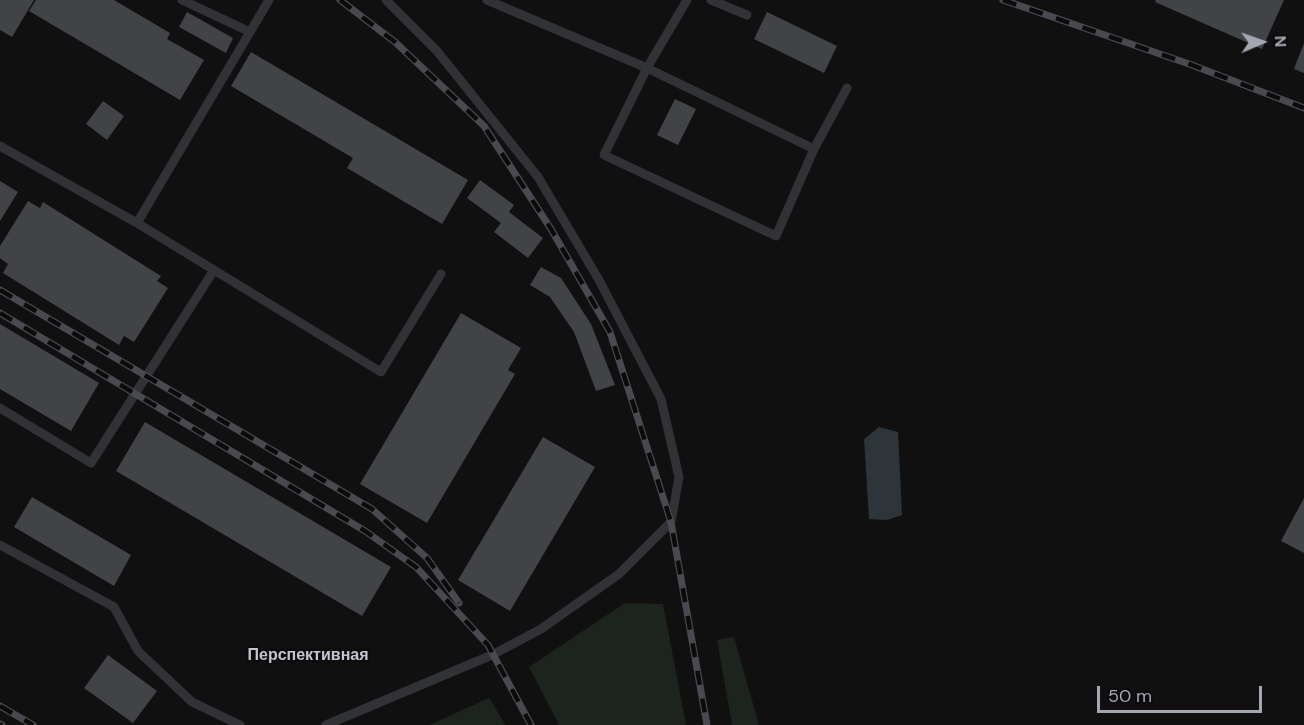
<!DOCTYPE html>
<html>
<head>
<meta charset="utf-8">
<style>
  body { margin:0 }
  #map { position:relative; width:1304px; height:725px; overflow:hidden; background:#101011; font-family:"DM Sans",sans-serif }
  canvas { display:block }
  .north { position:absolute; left:1232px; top:12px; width:60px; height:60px; -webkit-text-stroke:4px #0b0b0c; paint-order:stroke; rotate:88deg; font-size:16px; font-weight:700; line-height:24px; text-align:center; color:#a2a7b1 }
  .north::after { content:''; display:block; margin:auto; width:21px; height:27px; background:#a2a7b1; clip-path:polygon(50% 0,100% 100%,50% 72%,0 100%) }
  .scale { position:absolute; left:1097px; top:686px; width:165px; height:27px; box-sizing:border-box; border:3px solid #a2a7b1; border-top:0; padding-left:8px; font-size:18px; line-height:21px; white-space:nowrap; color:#a2a7b1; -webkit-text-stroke:4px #0b0b0c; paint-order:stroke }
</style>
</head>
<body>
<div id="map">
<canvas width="1304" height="725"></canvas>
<div class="north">N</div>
<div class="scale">50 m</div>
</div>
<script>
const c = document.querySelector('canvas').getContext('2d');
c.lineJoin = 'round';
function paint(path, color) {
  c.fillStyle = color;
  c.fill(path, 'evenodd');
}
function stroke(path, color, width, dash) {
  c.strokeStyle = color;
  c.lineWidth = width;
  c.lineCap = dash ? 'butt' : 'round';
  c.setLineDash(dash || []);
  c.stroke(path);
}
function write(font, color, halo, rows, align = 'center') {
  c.font = font + ' "DM Sans",sans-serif';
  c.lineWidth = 4.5;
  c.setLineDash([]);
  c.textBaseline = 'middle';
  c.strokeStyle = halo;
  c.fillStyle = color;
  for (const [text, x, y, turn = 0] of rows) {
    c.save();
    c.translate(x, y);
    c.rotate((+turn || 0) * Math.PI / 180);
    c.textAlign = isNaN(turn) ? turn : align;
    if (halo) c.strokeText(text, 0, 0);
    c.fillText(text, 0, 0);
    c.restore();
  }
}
paint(new Path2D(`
  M625,603l38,1 23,121h-127l-30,-58z
  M734,637l25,88h-27l-15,-85z
  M489,697l16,28h-76l60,-27z`), '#1d231d');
paint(new Path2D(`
  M879,427l19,5 4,83 -15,5 -18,-1 -5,-80z`), '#2d353a');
paint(new Path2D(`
  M0,0h34l-22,37 -12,-7z
  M36,0h78l56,33 -3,6 37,21 -24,40 -151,-89z
  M1156,0h128l-22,49 -107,-47z
  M187,12l46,26 -7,15 -47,-26z
  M767,12l70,34 -13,27 -70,-34z
  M1304,43v30l-10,-4z
  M251,52l217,128 -26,44 -95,-56 6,-10 -122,-72z
  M675,99l21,10 -18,36 -21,-10z
  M103,101l21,15 -17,24 -21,-16z
  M480,180l34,25 -5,7 34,26 -15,20 -34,-26 7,-9 -34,-25z
  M0,181l18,11 -18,29z
  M28,201l12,7 3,-6 118,74 -4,5 11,7 -34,54 -10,-6 -5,9 -116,-72 5,-9 -8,-6v-12z
  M541,267l20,11 30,46 24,61 -19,6 -22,-59 -24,-35 -20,-12z
  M461,313l60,35 -13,22 7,4 -88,149 -67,-39z
  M0,324l99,59 -28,48 -71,-42z
  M145,422l246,145 -29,49 -246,-145z
  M543,437l52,30 -85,144 -52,-31z
  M32,497l99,58 -17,31 -100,-59z
  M1304,498v55l-23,-12z
  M108,655l49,36 -24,32 -49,-35z`), '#414347');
stroke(new Path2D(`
  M182,0l68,32
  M487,0l160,68 40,-68
  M711,0l36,15
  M647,68l167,81 -38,87 -172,-81z
  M0,146l137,77 244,149 60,-98
  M814,149l33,-61
  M137,223l132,-223
  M0,408l91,55 123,-193
  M0,545l114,62 24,44 54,51 48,23
  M326,725l166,-70 49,-26 78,-55 52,-52 8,-45 -18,-78 -62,-119 -61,-103 -101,-126 -51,-51`), '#313236', 9);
const rail = new Path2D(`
  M340,0l55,42 89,84 67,103 59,103 61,190 36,203
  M1003,0l189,65 112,43
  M0,290l372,219 55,49 32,45
  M0,313l365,218 51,36 72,78 43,80
  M0,706l33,19
  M0,724l2,1`);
stroke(rail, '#484a4f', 7);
stroke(rail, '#0b0b0c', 4.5, [14]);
write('bold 16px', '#c3c6cd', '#0b0b0c', [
  ["Перспективная",308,656]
]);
</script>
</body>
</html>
